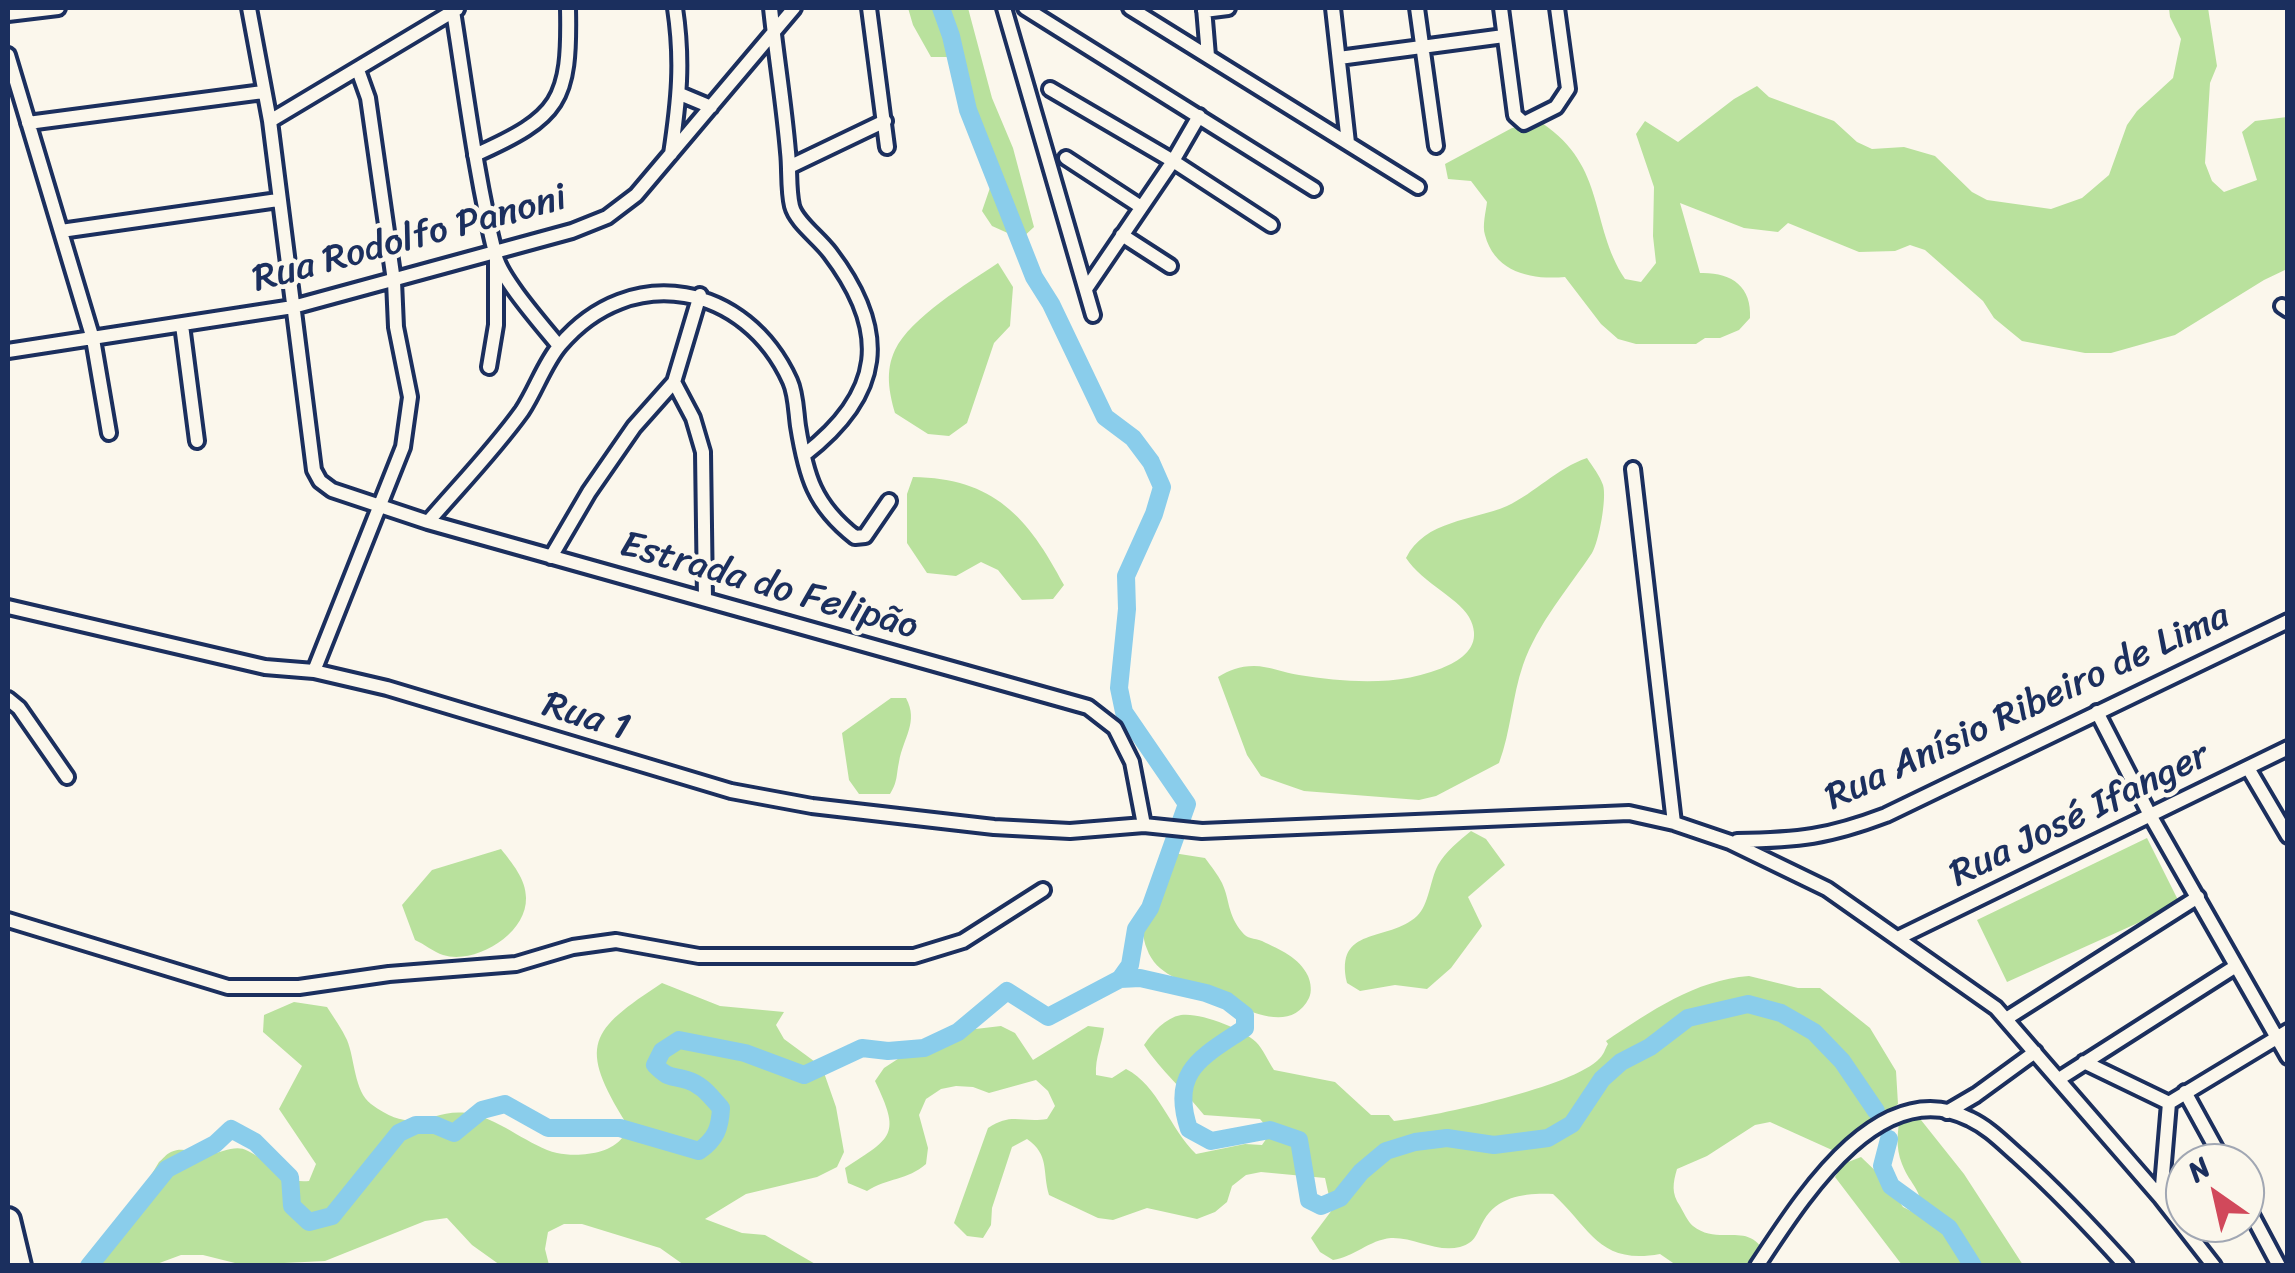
<!DOCTYPE html>
<html>
<head>
<meta charset="utf-8">
<style>
  body { margin:0 }
  #map { position:relative; width:2295px; height:1273px; overflow:hidden; background:#fbf7ec; font-family:Sriracha,sans-serif }
  canvas { display:block }
  .frame { position:absolute; inset:0; border:10px solid #1b2f5e; pointer-events:none }
  .north { position:absolute; left:2165px; top:1143px; width:100px; height:100px; box-sizing:border-box; background:#fbf7ec; border:2px solid #a1a7b3; border-radius:50%; rotate:326deg; font-size:28px; font-weight:700; line-height:40px; text-align:center; color:#1b2f5e }
  .north::after { content:''; display:block; margin:auto; width:35px; height:45px; background:#d1495b; clip-path:polygon(50% 0,100% 100%,50% 72%,0 100%) }
</style>
</head>
<body>
<div id="map">
<canvas width="2295" height="1273"></canvas>
<div class="frame"></div>
<div class="north">N</div>
</div>
<script>
const c = document.querySelector('canvas').getContext('2d');
c.lineJoin = 'round';
function paint(path, color) {
  c.fillStyle = color;
  c.fill(path, 'evenodd');
}
function stroke(path, color, width, dash) {
  c.strokeStyle = color;
  c.lineWidth = width;
  c.lineCap = dash ? 'butt' : 'round';
  c.setLineDash(dash || []);
  c.stroke(path);
}
function write(font, color, halo, rows, align = 'center') {
  c.font = font + ' Sriracha,sans-serif';
  c.lineWidth = 9;
  c.setLineDash([]);
  c.textBaseline = 'middle';
  c.strokeStyle = halo;
  c.fillStyle = color;
  for (const [text, x, y, turn = 0] of rows) {
    c.save();
    c.translate(x, y);
    c.rotate((+turn || 0) * Math.PI / 180);
    c.textAlign = isNaN(turn) ? turn : align;
    if (halo) c.strokeText(text, 0, 0);
    c.fillText(text, 0, 0);
    c.restore();
  }
}
paint(new Path2D(`
  M908,8h60l24,90 21,50 21,79 -13,12 -29,-13 -10,-15 10,-29 -15,-45 -2,-34 -27,-46h-17l-18,-32z
  M2169,8h39l9,58 -7,17 -5,80 7,18 12,11 33,-12 -15,-48 13,-11 32,-4v152l-23,11 -89,55 -64,18h-26l-63,-12 -28,-23 -11,-17 -58,-51 -15,-5 -15,6 -36,1 -71,-29 -10,9 -34,-4 -64,-25 20,70c31,-1 52,13 50,45l-11,12 -19,8h-15l-9,6h-60l-18,-5 -17,-15 -36,-47c-33,3 -70,-4 -80,-42 -3,-9 1,-24 2,-33l-16,-21 -23,-2 -3,-15 67,-36 30,-5c65,44 47,101 83,156l16,3 15,-19 -3,-27 1,-49 -18,-53 9,-13 33,21 56,-43 23,-13 12,11 65,24 23,21 15,7 32,-2 31,9 37,36 15,8 64,9 31,-11 27,-23 18,-50 10,-14 36,-33 8,-39 -11,-22z
  M998,263l15,24 -3,39 -16,17 -27,80 -18,13 -21,-2 -33,-21c-6,-21 -10,-42 0,-63 15,-32 73,-67 103,-87z
  M1587,458c6,9 13,18 16,27 4,13 -4,56 -11,68 -24,36 -54,70 -69,112 -11,32 -12,66 -24,98l-63,33 -17,4 -115,-9 -43,-15 -14,-21 -29,-78c12,-7 21,-11 36,-11 15,0 30,7 45,9 51,8 105,12 152,-11 17,-9 29,-22 20,-43 -8,-21 -49,-38 -65,-63 19,-38 66,-37 101,-52 28,-13 50,-38 80,-48z
  M913,477c81,1 115,40 151,108l-11,14 -31,1 -24,-30 -17,-8 -25,14 -29,-3 -20,-30v-49z
  M891,698h15c13,24 -3,40 -7,64 -3,14 -1,19 -9,32h-31l-10,-14 -7,-47z
  M1471,831l15,8 19,26 -37,32 14,29 -31,42 -24,21 -32,-4 -35,6 -13,-8c-13,-58 41,-40 70,-67 12,-11 13,-36 21,-51 8,-14 21,-24 33,-34z
  M2147,838l33,66 -173,78 -30,-62z
  M501,849c11,14 25,30 25,49 1,36 -51,67 -83,57 -9,-3 -19,-11 -28,-15l-13,-35 30,-35z
  M1167,852l38,6c6,8 13,17 17,25 8,17 5,31 20,49 5,7 12,6 20,9 18,9 37,16 46,35 3,7 4,16 1,22 -21,42 -76,4 -102,-7 -23,-10 -51,-16 -60,-42 -17,-47 33,-47 20,-97z
  M1749,976l49,12h22l50,40 26,43 2,33 -50,42 -16,4 -62,-28 -15,3 -48,31 -30,13c-4,14 -6,24 3,37 3,5 8,16 13,20 29,23 60,-12 77,39h-94l-16,-11c-61,11 -69,-25 -107,-60 -25,-1 -54,1 -69,26 -8,13 -7,22 -24,27 -23,6 -46,-10 -69,-9 -22,2 -37,19 -58,22l-13,-8 -9,-14 21,-28 -7,-32 -64,-6 -15,3 -14,11 -5,16 -12,10 -18,7 -50,-11 -34,12 -15,-2 -49,-23c-7,-24 1,-40 -22,-56l-15,8 -20,61 -1,17 -8,13 -16,-2 -13,-13 34,-95c24,-16 33,-5 59,-9l8,-13 -7,-15 -12,-11 -47,13 -16,-6 -17,-1 -15,3 -15,10 -7,16 9,33 -2,16c-18,16 -39,14 -59,27l-19,-8 -3,-15c48,-31 56,-33 30,-87l9,-13 49,-32 17,-4 51,-6 14,7 18,27 55,-34 16,2c-2,17 -9,29 -8,47l16,3 14,-9c32,16 44,60 70,85l49,-10 17,1 9,-13 -11,-13 -56,-4c-19,-24 -43,-44 -60,-70 9,-13 21,-27 37,-30 19,-3 62,14 75,27 7,7 12,19 18,28l61,12 36,33h18l5,6c42,-5 180,-34 206,-63 4,-4 5,-9 8,-14l-2,-3c45,-30 89,-61 143,-65z
  M662,983l58,23 64,6 -8,13 8,14 38,28 14,40 8,45 -7,15 -20,10 -71,17 -41,25 37,14 23,2 52,30h-133l-24,-17 -78,-24h-18l-16,8 -3,17 4,16h-49l-28,-20 -25,-27 -22,3 -100,40 -82,4 -40,-10h-22l-27,10h-57l62,-103c4,-3 7,-8 12,-10 13,-6 26,2 39,2 13,-1 25,-10 38,-3 22,10 31,33 61,30l7,-17 -37,-55 23,-43 -39,-34 1,-17 30,-13 33,5c7,11 15,22 20,33 8,19 7,51 24,64 49,36 60,1 102,10 29,7 58,33 84,39 19,4 52,2 65,-15 3,-4 3,-10 4,-15 -48,-78 -37,-92 36,-140z
  M1900,1114l21,6 43,54 59,91h-121l-67,-88 8,-13 18,-7 24,23 18,27 18,9c2,-28 -10,-29 -19,-52 -7,-18 -4,-32 -2,-50z`), '#b9e19d');
stroke(new Path2D(`
  M941,8l10,28 17,74 66,167 17,27 54,113 28,21 18,24 11,25 -8,27 -28,62 1,33 -8,79 5,24 63,92 -37,104 -14,21 -6,36 -10,14
  M1889,1139l-7,27 9,20 58,42 24,38
  M89,1266l78,-97 48,-25 16,-15 24,13 35,35 2,29 17,16 23,-6 67,-83 17,-8h19l19,8 28,-23 23,-6 43,24h72l79,23c17,-12 21,-23 22,-43 -10,-11 -19,-24 -34,-28 -18,-5 -18,-1 -32,-15l7,-14 17,-11 66,13 59,22 58,-27 26,3 36,-3 34,-16 49,-41 41,26 72,-38 20,-1 66,15 21,8 18,14v13c-41,28 -76,42 -56,101l22,12 59,-11 29,10 10,60 12,6 19,-8 21,-26 25,-21 29,-9 32,-4 47,7 54,-7 24,-14 30,-45 19,-17 29,-15 38,-29 60,-14 33,9 33,19 28,29 34,50`), '#8acdeb', 18);
const minor = new Path2D(`
  M249,8l21,113 44,349 6,11 12,9 96,32 660,185 27,21 17,34 12,63
  M771,8c5,48 13,96 17,144 2,17 0,37 4,54 4,16 27,32 38,47 60,79 53,141 -26,202
  M869,8l18,139
  M1004,8l89,307
  M1025,8l289,181
  M1130,8l288,179
  M1204,8l4,48
  M1333,8l15,135
  M1417,8l19,138
  M1501,8l14,107 9,8 32,-16 12,-18 -11,-81
  M453,11c13,82 23,165 43,246 6,23 47,69 63,89
  M1204,11l24,-3
  M8,14l50,-6
  M8,55l85,284 16,94
  M1339,58l165,-22
  M1050,89l123,72 98,64
  M680,94l31,13
  M270,121l187,-112
  M28,123l235,-31
  M671,154c8,-53 12,-93 4,-146
  M475,155c85,-38 95,-54 93,-147
  M1066,158l75,49
  M789,167l96,-46
  M61,231l217,-31
  M1122,235l48,31
  M1086,289l87,-128 26,-45
  M2282,306l6,4
  M182,325l15,116
  M8,351l285,-44 279,-76 35,-14 29,-22 158,-187
  M489,367l7,-42v-65
  M674,382l19,36 10,34 2,147
  M1633,469l41,354
  M428,522c31,-36 66,-72 94,-111 14,-21 22,-47 38,-66 71,-84 186,-61 230,36 6,13 6,31 8,45 8,50 16,79 57,111l10,-1 24,-35
  M551,557l38,-65 45,-65 40,-45 26,-87
  M8,607l257,60 49,4 73,17 344,103 81,15 182,21 76,4 74,-6 58,6 427,-18 45,10 56,19 97,47 169,119 165,190 53,68
  M314,671l89,-224 7,-50 -14,-70 -2,-46 -26,-183 -10,-28
  M8,699l11,9 48,69
  M2097,712l53,103 138,242
  M2248,768l40,68
  M1737,841c62,-1 91,-4 149,-26l402,-194
  M8,920l220,67h71l90,-13 127,-10 57,-17 43,-6 83,15h215l49,-15 80,-51
  M1898,938l390,-190
  M2006,1019l192,-122
  M2084,1062l85,41
  M2059,1079l177,-113
  M2185,1092l39,71
  M2169,1103l119,-72
  M1947,1112l29,-17 59,-43
  M2161,1198l8,-95
  M2245,1202l34,64
  M1757,1266c42,-63 121,-194 213,-147 19,9 33,24 48,37 39,35 73,71 108,110`);
const motorway = new Path2D(`
  M8,1220l11,46`);
stroke(minor, '#1b2f5e', 20);
stroke(motorway, '#1b2f5e', 30);
stroke(minor, '#fbf7ec', 12);
stroke(motorway, '#fbf7ec', 22);
write('38px', '#1b2f5e', '#fbf7ec', [
  ["Rua Rodolfo Panoni",410,240,-15],
  ["Estrada do Felipão",769,587,16],
  ["Rua Anísio Ribeiro de Lima",2028,708,-25],
  ["Rua 1",586,718,17],
  ["Rua José Ifanger",2080,816,-26]
]);
</script>
</body>
</html>
